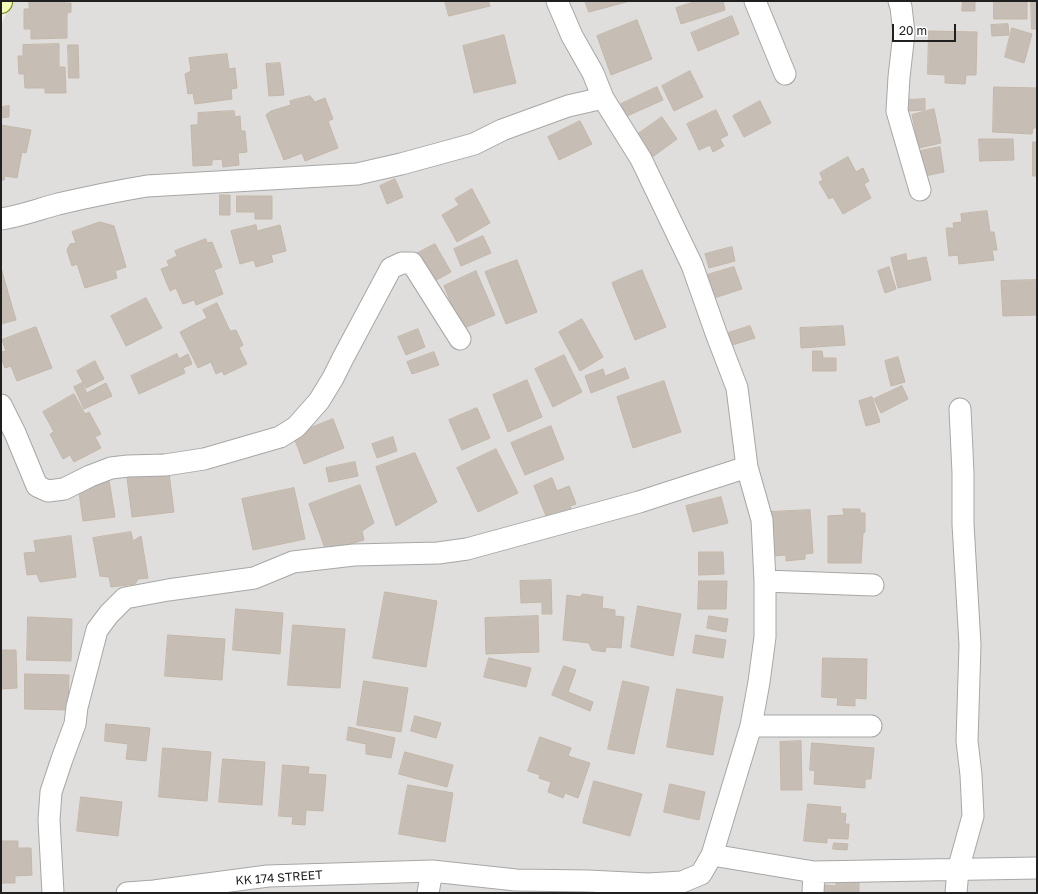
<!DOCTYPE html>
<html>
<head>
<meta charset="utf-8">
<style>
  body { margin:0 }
  #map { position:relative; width:1038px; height:894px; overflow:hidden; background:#f1efe7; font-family:"Golos Text",sans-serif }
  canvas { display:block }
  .frame { position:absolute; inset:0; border:2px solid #202020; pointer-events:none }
  .scale { position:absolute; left:892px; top:24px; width:64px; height:18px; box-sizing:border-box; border:2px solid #202020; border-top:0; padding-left:5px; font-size:12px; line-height:14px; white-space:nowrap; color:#202020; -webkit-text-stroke:3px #fff; paint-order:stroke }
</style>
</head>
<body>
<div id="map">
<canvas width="1038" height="894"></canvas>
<div class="frame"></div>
<div class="scale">20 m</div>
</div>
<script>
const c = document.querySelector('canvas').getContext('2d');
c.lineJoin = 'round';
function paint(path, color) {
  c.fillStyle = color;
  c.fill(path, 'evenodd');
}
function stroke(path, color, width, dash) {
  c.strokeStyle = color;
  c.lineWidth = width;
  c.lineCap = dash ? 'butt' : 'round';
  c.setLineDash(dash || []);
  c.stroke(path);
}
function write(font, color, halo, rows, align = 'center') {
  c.font = font + ' "Golos Text",sans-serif';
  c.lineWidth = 4;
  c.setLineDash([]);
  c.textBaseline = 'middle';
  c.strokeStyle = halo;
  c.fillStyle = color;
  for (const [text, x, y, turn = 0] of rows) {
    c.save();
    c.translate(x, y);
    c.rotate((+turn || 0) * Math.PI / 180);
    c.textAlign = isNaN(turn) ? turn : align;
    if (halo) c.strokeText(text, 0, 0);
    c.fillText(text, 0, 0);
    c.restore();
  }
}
paint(new Path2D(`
  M12,1h1025v892h-1036v-868z`), '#dfdedd');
const building = new Path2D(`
  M29,1h36v2h6v9l-4,1v25l-36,1v-10h-7v-20h5z
  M445,1h43l2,5 -41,10z
  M585,1h45l-41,11z
  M697,1h26l2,9 -44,14 -5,-16z
  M963,1h12v10h-13z
  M994,1h33v18h-33z
  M1031,1h6v28h-5z
  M732,16l7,18 -41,17 -7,-18z
  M637,20l15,39 -41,16 -14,-39z
  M1008,24l1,11 -17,1 -1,-11z
  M1012,28l20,6 -8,29 -19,-6z
  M929,31l48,1 -1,43h-10l-1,9 -20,-1v-8l-17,-1z
  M504,35l12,48 -42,10 -11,-47z
  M59,44v23h6l1,26h-21v-5h-20l-1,-14h-5l-1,-18h5v-11z
  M68,45h10l1,33h-10z
  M227,54l2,15 6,-1 2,20 -6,1 1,10 -37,5 -2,-11 -5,1 -3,-20 6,-3 -2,-13z
  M280,63l4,32 -15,1 -3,-32z
  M690,71l13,26 -29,14 -12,-25z
  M657,87l6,13 -36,16 -6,-12z
  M994,87l43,1v40h-4l-1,6 -39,-2z
  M310,96l5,6 10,-4 8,21 -5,2 10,27 -33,13 -3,-8 -18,7 -18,-45 5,-4 20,-6 -1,-4z
  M925,99v11l-16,1 -1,-11z
  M760,101l11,22 -27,14 -11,-21z
  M9,106v11l-8,1v-11z
  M934,109l7,34 -22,5 -7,-33z
  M716,110l12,25 -8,4 4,7 -11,6 -3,-7 -11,5 -12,-26z
  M234,111l1,6 5,-1 1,15h4l2,21 -9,1 1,12 -16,2 -1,-8 -10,1v5l-19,1 -2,-41h7v-12z
  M662,117l15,22 -26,19 -16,-22z
  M580,121l12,23 -33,16 -11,-23z
  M1,125l30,5 -5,23 -4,-1 -5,26 -12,-2 -1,4h-3z
  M979,139h34l1,21 -34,1z
  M1033,142h4v34h-4z
  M940,147l4,25 -19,4 -5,-25z
  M848,157l8,15 7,-4 6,13 -5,3 7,14 -28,16 -10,-17 -4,2 -10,-17 4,-2 -3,-7z
  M395,179l8,18 -16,7 -7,-18z
  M472,189l18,34 -33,19 -15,-27 17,-10 -4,-6z
  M220,195h10v20h-10z
  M237,196h35v23h-17v-7h-18z
  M987,211l3,21h4l3,18h-5l2,10 -35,4 -1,-9 -9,1 -3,-28h8l-1,-5 9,-1 -1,-8z
  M100,222l14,4 12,41 -11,4 2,7 -32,10 -8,-24 -5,2 -5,-16 3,-6 6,-1 -4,-11z
  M256,225l1,6 23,-6 6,26 -15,4 2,7 -17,5 -2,-7 -14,4 -9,-33z
  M483,236l8,17 -30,13 -7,-17z
  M206,239l1,4 5,-1 10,25 -8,3 9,24 -27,11 -2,-5 -11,4 -7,-16 -6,3 -9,-22 8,-3 -2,-5 10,-5 -2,-5z
  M435,244l16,28 -20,11 -15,-29z
  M732,247l3,14 -26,7 -4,-14z
  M906,254l1,7 19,-4 5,23 -33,8 -7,-30z
  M517,260l20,52 -31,12 -21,-52z
  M734,267l8,22 -28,9 -7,-23z
  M889,267l7,22 -11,4 -7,-22z
  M1,268l15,52 -15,4z
  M642,270l24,57 -31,13 -23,-57z
  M476,271l19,44 -33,14 -18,-43z
  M1037,280v35l-34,1 -2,-35z
  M146,298l16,30 -36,18 -15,-30z
  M217,303l13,28 6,-1 7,15 -4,3 8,16 -23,11 -2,-4 -6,3 -5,-12 -13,6 -18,-36 27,-14 -4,-8z
  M582,319l21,38 -23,14 -21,-39z
  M750,326l5,12 -26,8 -4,-12z
  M843,326l2,19 -44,3 -1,-20z
  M36,327l16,41 -35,13 -6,-15 -6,2 -4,-10v-6l5,-1 -4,-11z
  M418,329l7,18 -19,8 -8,-18z
  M813,351h9l1,7h13v13h-23z
  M434,352l5,13 -27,9 -5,-12z
  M177,354l2,5 9,-5 4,10 -9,4 2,5 -46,21 -8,-18z
  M564,355l18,37 -29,15 -18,-38z
  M898,357l7,25 -14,4 -6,-25z
  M95,361l9,18 -18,9 -9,-17z
  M625,368l4,10 -38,15 -6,-17 18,-7 2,7z
  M527,380l15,37 -34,15 -15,-37z
  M664,381l17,51 -48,16 -16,-51z
  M82,383l5,10 19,-10 6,13 -28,13 -10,-22z
  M902,386l6,13 -27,14 -7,-14z
  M74,394l11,20 4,-2 12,22 -6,3 6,11 -27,14 -4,-7 -7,4 -13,-25 4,-2 -11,-20z
  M872,397l8,25 -14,4 -7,-25z
  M477,408l13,30 -28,12 -13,-30z
  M333,419l11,29 -40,16 -11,-29z
  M551,426l13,33 -39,16 -14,-32z
  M393,437l4,14 -20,7 -5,-14z
  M496,449l22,44 -40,19 -21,-44z
  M415,453l22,49 -41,24 -20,-59z
  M355,462l3,14 -29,6 -3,-14z
  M169,473l5,39 -42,5 -5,-39z
  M552,478l5,13 12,-5 7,18 -6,2 4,10 -24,10 -16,-40z
  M109,480l6,37 -32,4 -5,-36z
  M360,485l14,38 -12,8 2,9 -38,11 -17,-47z
  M294,488l11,51 -52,11 -11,-51z
  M721,497l7,26 -35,9 -7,-26z
  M843,509h17v4h5v19l-2,1 -2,30h-33v-47l16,-1z
  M810,510l3,43 -8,1v5l-19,2v-6l-13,1 -3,-44z
  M131,532l2,9 8,-5 7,42 -10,1 -3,5 -24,3 -2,-10 -9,-1 -7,-38z
  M71,536l5,41 -36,5 -3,-8 -10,1 -3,-22 12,-1 -2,-11z
  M699,552h24l1,22 -25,1z
  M551,580l1,34h-10v-12l-21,1 -1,-22z
  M699,581h28l-1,28h-28z
  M385,592l52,9 -11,66 -53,-9z
  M583,594l20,3 -1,11 13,2v6l9,1 -3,31 -15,-1 -1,5 -13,-2 -3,-7 -26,-3 4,-45 13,2z
  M638,606l43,8 -8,42 -42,-9z
  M236,609l47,4 -3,41 -47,-4z
  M538,616l1,36 -53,2 -1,-36z
  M709,616l19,3 -2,13 -19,-4z
  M28,617l44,2 -1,42 -44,-1z
  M293,625l52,4 -5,59 -52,-3z
  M168,635l57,4 -3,41 -57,-4z
  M696,635l30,5 -3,18 -30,-5z
  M1,650h15l1,38 -16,1z
  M489,658l42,10 -5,19 -42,-10z
  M823,658l44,1 -1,40 -11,-1v8l-18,-1 1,-7 -16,-1z
  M564,666l12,4 -8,22 25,10 -3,9 -38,-16z
  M25,674l44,1 -1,35 -43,-1z
  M364,681l44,7 -7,44 -44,-7z
  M623,681l26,6 -15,67 -26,-5z
  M677,689l46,8 -10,58 -46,-8z
  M415,716l26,7 -5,15 -25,-7z
  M106,724l44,4 -4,33 -20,-2 2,-15 -23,-3z
  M349,727l46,11 -4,20 -25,-4v-10l-19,-4z
  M540,737l31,11 -3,8 22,7 -12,35 -13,-5 -2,5 -15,-6 3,-10 -12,-4 1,-3 -12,-4z
  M801,741l1,49h-21l-1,-48z
  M812,743l62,5 -3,31h-6v9l-51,-4 1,-13 -5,-1z
  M163,748l48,4 -4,49 -48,-4z
  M405,752l48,13 -6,22 -48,-13z
  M223,759l42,3 -3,43 -43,-3z
  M283,765l26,2 -1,7 18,1 -3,36 -17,-1 -1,15 -13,-1 1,-7 -14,-1z
  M594,781l48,13 -12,42 -47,-13z
  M670,784l35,8 -6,28 -35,-8z
  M408,785l45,8 -8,49 -46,-8z
  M81,797l41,5 -4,34 -41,-5z
  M808,804l33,3 -1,6 6,1 -1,10h4l-1,15 -21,-1v5l-23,-2z
  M1,841h17v7h13l1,27 -17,1v7h-14z
  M834,843l14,1 -1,6 -14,-1z
  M836,882h23v11h-37v-8l14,1z`);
paint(building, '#c6beb5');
stroke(building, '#c4b7a8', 1);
const street = new Path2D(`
  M755,1l30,73
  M899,1l2,6 3,26 -5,44 -2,34 23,79
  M1,219c20,-3 38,-10 57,-15 30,-7 59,-13 89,-18l210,-12 44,-10 73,-20 28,-14 66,-24 35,-8
  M1,405l14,28 22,53 11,5 16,-2 26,-13 21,-8 17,-2 37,-1 39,-6 76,-22 16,-10 23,-26 14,-23 10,-20 48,-90 11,-5h10l48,76
  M765,581l108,4
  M751,726h120
  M712,855l102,17 223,-4
  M53,893l-4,-73 2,-28 11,-33 13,-35 2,-17 20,-77 12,-16 16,-16 43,-8 86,-12 39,-16 61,-7 84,-2 29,-4 172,-47 108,-35
  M127,893l27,-2 114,-15 164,-5 84,9 72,1 60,3 34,-2 19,-8 11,-19 39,-129 8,-44 6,-45v-56l-3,-61 -15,-53 -10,-79 -21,-55 -24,-68 -51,-106 -38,-61 -10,-25 -21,-37 -15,-35
  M428,893l4,-22
  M813,893l1,-21
  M956,893l2,-23 15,-54 -2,-41 -4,-34 3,-96 -7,-121v-51l-3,-64`);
const secondary = new Path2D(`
  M1,2v-1`);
stroke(street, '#a7a7a7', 23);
stroke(secondary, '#667f00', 24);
stroke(street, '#fff', 21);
stroke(secondary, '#f3fcb9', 22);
write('12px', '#202020', '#fff', [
  ["KK 174 STREET",279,878,-4]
]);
</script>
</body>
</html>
